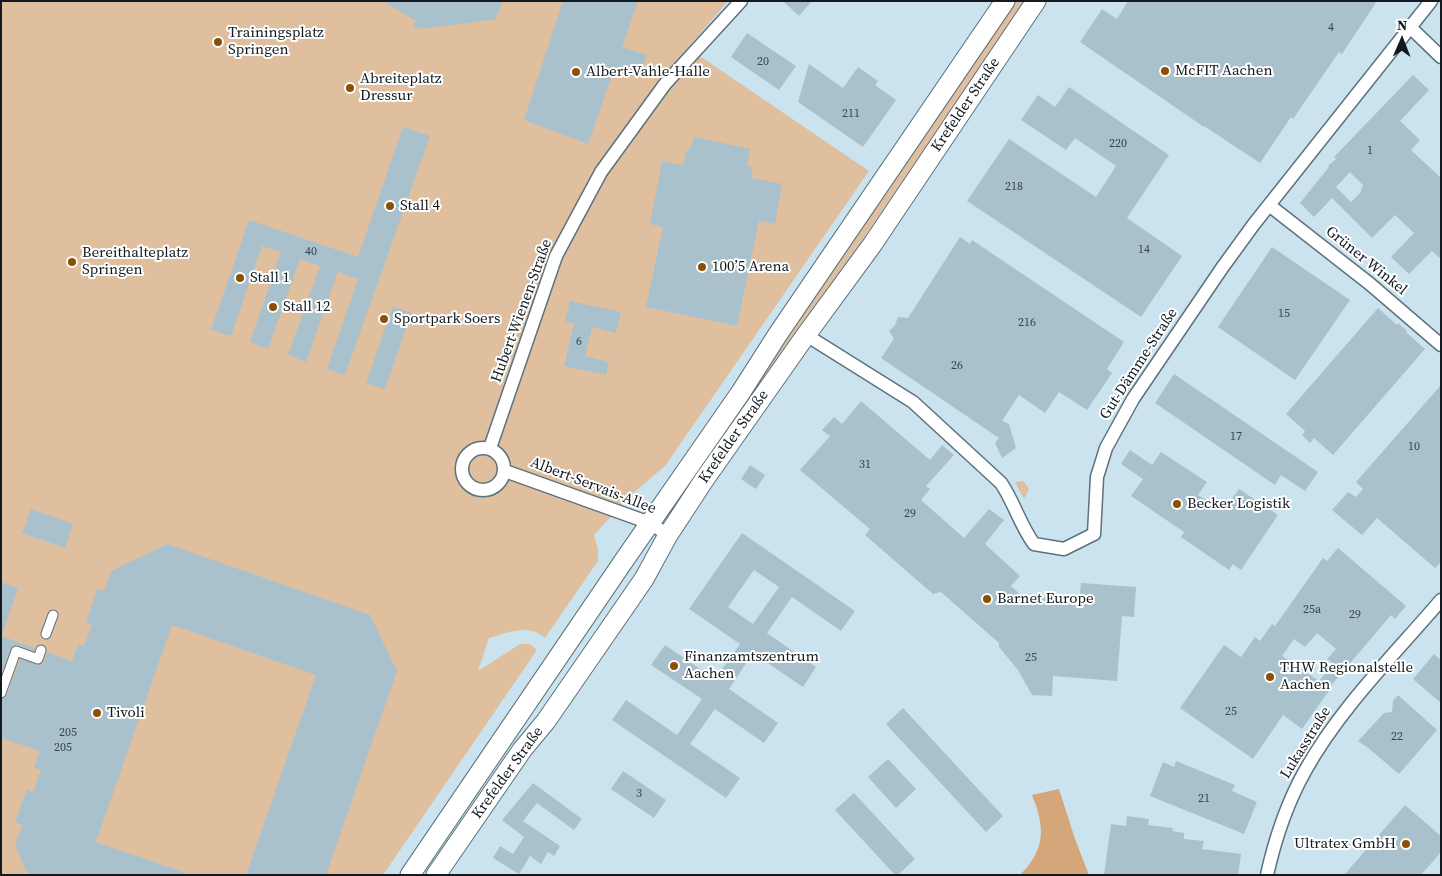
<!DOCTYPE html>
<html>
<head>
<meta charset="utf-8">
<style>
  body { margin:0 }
  #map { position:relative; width:1442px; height:876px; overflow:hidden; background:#cbe3ef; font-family:"Source Serif 4",serif }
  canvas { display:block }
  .frame { position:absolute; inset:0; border:2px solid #121a1f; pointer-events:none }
  .north { position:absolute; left:1377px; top:15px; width:50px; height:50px; -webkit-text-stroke:4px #fff; paint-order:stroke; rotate:1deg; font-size:14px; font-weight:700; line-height:20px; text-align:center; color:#121a1f }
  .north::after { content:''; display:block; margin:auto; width:18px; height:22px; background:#121a1f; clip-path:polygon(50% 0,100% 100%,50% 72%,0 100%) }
</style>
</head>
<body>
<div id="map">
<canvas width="1442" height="876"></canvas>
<div class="frame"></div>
<div class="north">N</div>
</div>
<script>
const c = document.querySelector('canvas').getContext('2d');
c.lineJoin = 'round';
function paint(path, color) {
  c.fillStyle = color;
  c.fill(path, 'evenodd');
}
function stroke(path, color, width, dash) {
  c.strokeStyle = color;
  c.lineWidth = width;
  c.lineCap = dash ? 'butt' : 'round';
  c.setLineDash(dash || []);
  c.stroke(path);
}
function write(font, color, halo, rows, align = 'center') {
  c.font = font + ' "Source Serif 4",serif';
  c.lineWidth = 4;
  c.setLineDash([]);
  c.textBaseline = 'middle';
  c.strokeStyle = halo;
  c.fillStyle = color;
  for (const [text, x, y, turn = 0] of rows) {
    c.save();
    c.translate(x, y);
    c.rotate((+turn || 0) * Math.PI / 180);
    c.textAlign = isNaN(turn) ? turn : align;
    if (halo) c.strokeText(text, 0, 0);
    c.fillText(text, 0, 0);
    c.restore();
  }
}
paint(new Path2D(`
  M1,1h727l-40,47 181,123 -204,295 -33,28 -38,41 4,14v12l-53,77c-17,-15 -37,-5 -56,0l-11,33 42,-27h10l7,6 -154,225h-382z
  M1015,1h10l-199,292 -24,31 -121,179 -5,-3z
  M1023,481l5,6 1,3 -5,9 -9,-17z`), '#e0bf9f');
paint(new Path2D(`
  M1059,789l16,50 14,36h-69c26,-26 25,-48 12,-80z`), '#d5a679');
paint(new Path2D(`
  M383,1h119l-6,18 -74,10 1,-2 -11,1 4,-7z
  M563,1h75l-16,46 25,8 -8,22 -24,-10 -27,77 -64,-24z
  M783,1h29l-13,15z
  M1128,1h249l-35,53 -3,-2 -46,67 -2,-2 -31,46 -56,-37v1l-124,-85 22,-33 15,10z
  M747,33l49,33 -17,24 -48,-33z
  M809,64l34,24 15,-21 20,14 -3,4 21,15 -33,47 -65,-45z
  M1413,75l16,15 -29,31 20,19 -9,10 30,28v81l-9,-8 -23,23 -18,-17 23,-24 -19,-18 -23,23 -40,-40 -18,19 -14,-14 29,-36 -1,-1 8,-7 -2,-2zM1350,172l13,13 -3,8 -9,9 -15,-15z
  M1069,87l100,68 -42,63 55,38 -41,61 -174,-116 42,-62 87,58 20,-31 -41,-28 -9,12 -45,-30 17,-25 17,12z
  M403,127l27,9 -85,239 -18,-6 31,-90 -20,-7 -32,90 -18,-7 32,-89 -20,-7 -32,90 -18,-7 31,-90 -19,-6 -31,90 -20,-6 38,-110 109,37z
  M694,137l56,12 -3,17 6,1 -2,11 31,6 -7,40 -16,-3 -22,105 -91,-19 17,-80 -13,-3 12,-63 21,4 3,-13 5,-5z
  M960,237l10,7 2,-4 152,102 -17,27 5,4 -25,37 -28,-18 -14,21 -26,-18 -17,26 7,3 7,24 -14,10 -7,-15 4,-5 -118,-80 13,-19 -5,-8 6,-6 3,-8 10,1z
  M1272,247l78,53 -55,80 -77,-53z
  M570,301l51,11 -5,21 -24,-6 -7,29 24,6 -3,13 -42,-9 10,-42 -9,-3z
  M393,306l18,7 -26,76 -19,-6z
  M1378,308l19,17 1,-2 9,8 -1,1 19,17 -92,106 -19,-17 -4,5 -8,-8 3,-4 -19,-17z
  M1174,374l144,98 -13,19 -24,-16 -6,10 -120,-82z
  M1441,385v177l-6,6 -58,-50 -15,17 -30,-25 16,-18 8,5 7,-8 -7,-7z
  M861,401l69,59 12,-15 12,10 -28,31 4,3 -9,11 43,38 25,-29 15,11 -19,24 35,32 -9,10 12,11 34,1 -1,3 23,2 2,-20 55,4 -2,30 -12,-1 -5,65 -64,-5 -1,20 -20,-1 -14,-25 -19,-23v-4l-58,-51 -8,2 -68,-59 5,-6 -70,-59 30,-34 -8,-6 12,-13 8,7z
  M1130,450l22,15 9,-13 46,30 -9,13 25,16 16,-22 39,26 -37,55 -8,-6 -4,6 -48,-33 3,-5 -53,-36 12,-17 -22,-15z
  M750,465l15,10 -9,14 -15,-10z
  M31,509l42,15 -8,24 -43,-15z
  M742,533l113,78 -14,20 -49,-34 -25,36 49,34 -13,20 -50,-34 -24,36 49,34 -14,20 -49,-34 -25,35 50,34 -14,20 -114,-78 14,-20 51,35 25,-36 -51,-34 14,-20 50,34 25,-35 -51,-35zM754,570l25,17 -26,37 -25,-17z
  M167,544l203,71 27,56 -71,204h-80l70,-200 -144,-50 -76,217 90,31 -1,2h-157l-13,-30 7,-20 -7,-3 12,-33 6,3 8,-22 -7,-2 6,-17 -39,-13v-39l6,-4 13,-36 20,6 4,-4 3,-9 25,9 6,-17 6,2 8,-21 -6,-2 11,-34 7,2 7,-20z
  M1338,548l68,58 -11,13 -4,-4 -62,73 1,1 -28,40 -19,-14 -30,44 -73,-51 44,-63 17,12 14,-20 5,4 12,-17 3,2 48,-68 4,3zM1317,633l19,16 -9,10 6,5 -14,17 -37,-25 12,-17 11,8z
  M1,582l17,6 -15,45 -2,-1z
  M1,636l34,12 -1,3 -16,-6 -6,1 -11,28z
  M1434,654l7,6v43l-28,-24z
  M1398,695l39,35 -38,44 -32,-27 -9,-6 26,-28 8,-1 1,-11z
  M903,708l100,108 -17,16 -100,-108z
  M888,759l28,30 -20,19 -28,-31z
  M1176,761l59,24 -3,6 25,11 -13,32 -94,-38 13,-34 11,5z
  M623,771l43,29 -12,18 -43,-29z
  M533,783l49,36 -8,11 -37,-27 -14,18 37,25 -6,10 -6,-4 -7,12 -11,-8 -11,18 -26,-16 7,-12 13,8 11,-17 -22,-17z
  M854,793l61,66 -17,16h-3l-60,-65z
  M1405,805l36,31v16l-20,23h-77z
  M1127,816l22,3 -1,6 25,3 -1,3 12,2v6l20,2 -2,8 39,5 -3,21h-134l7,-51 15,2z`), '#a9c1cd');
const pedestrian = new Path2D(`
  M46,634l7,-19
  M1,693l15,-42 22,8 3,-9`);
const minor = new Path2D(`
  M1411,28l30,29
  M1269,205l101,79 71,61
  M806,335l107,67 88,81c13,19 19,42 33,61l30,5 30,-15 3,-57 9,-29 27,-49 89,-131 32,-44 177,-223
  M462 469a21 21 0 1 1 42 0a21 21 0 1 1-42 0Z
  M490,448l66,-192 45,-84 64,-88 76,-83
  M505,471l145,52 18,12
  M1267,875c8,-36 20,-72 38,-104 35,-63 89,-116 136,-171`);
const primary = new Path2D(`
  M410,875l215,-316 116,-167 37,-58 227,-333
  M436,875l86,-125 24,-29 98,-142 24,-44 36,-55 102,-145 66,-90 164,-244`);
stroke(pedestrian, '#5c727d', 11);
stroke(minor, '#5c727d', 15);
stroke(primary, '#5c727d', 21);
stroke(pedestrian, '#fff', 9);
stroke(minor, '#fff', 12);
stroke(primary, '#fff', 19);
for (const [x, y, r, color] of [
  [218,42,5,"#8a5106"],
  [1165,71,5,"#8a5106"],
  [576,72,5,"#8a5106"],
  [350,88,5,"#8a5106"],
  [390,206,5,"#8a5106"],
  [72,262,5,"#8a5106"],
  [702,267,5,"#8a5106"],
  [240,278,5,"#8a5106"],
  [273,307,5,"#8a5106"],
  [384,319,5,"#8a5106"],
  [1177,504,5,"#8a5106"],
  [987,599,5,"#8a5106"],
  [674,666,5,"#8a5106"],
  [1270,677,5,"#8a5106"],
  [97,713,5,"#8a5106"],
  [1406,844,5,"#8a5106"]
]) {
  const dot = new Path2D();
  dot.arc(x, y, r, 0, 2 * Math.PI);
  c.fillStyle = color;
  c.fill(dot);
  stroke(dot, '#fff', 2);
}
write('12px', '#38444a', null, [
  ["4",1331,28],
  ["20",763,62],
  ["211",851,114],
  ["220",1118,144],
  ["1",1370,151],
  ["218",1014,187],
  ["14",1144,250],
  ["40",311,252],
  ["15",1284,314],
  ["216",1027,323],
  ["6",579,342],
  ["26",957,366],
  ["17",1236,437],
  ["10",1414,447],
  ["31",865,465],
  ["29",910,514],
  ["25a",1312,610],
  ["29",1355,615],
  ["25",1031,658],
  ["25",1231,712],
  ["205",68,733],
  ["22",1397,737],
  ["205",63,748],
  ["3",639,794],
  ["21",1204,799]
]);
write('15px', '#121a1f', '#fff', [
  ["Trainingsplatz",228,33],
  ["Springen",228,50],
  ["McFIT Aachen",1175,71],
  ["Albert-Vahle-Halle",586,72],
  ["Abreiteplatz",360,79],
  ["Dressur",360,96],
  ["Stall 4",400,206],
  ["Bereithalteplatz",82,253],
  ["Springen",82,270],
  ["100’5 Arena",712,267],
  ["Stall 1",250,278],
  ["Stall 12",283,307],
  ["Sportpark Soers",394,319],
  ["Becker Logistik",1187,504],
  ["Barnet Europe",997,599],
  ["Finanzamtszentrum",684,657],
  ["Aachen",684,674],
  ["THW Regionalstelle",1280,668],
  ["Aachen",1280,685],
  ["Tivoli",107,713],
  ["Ultratex GmbH",1396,844,"right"]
], 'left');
write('15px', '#121a1f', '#fff', [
  ["Krefelder Straße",966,105,-56],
  ["Grüner Winkel",1366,261,39],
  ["Hubert-Wienen-Straße",522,311,-70],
  ["Gut-Dämme-Straße",1139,364,-57],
  ["Krefelder Straße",734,437,-55],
  ["Albert-Servais-Allee",593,486,21],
  ["Lukasstraße",1306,743,-58],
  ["Krefelder Straße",508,773,-54]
]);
</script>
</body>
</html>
